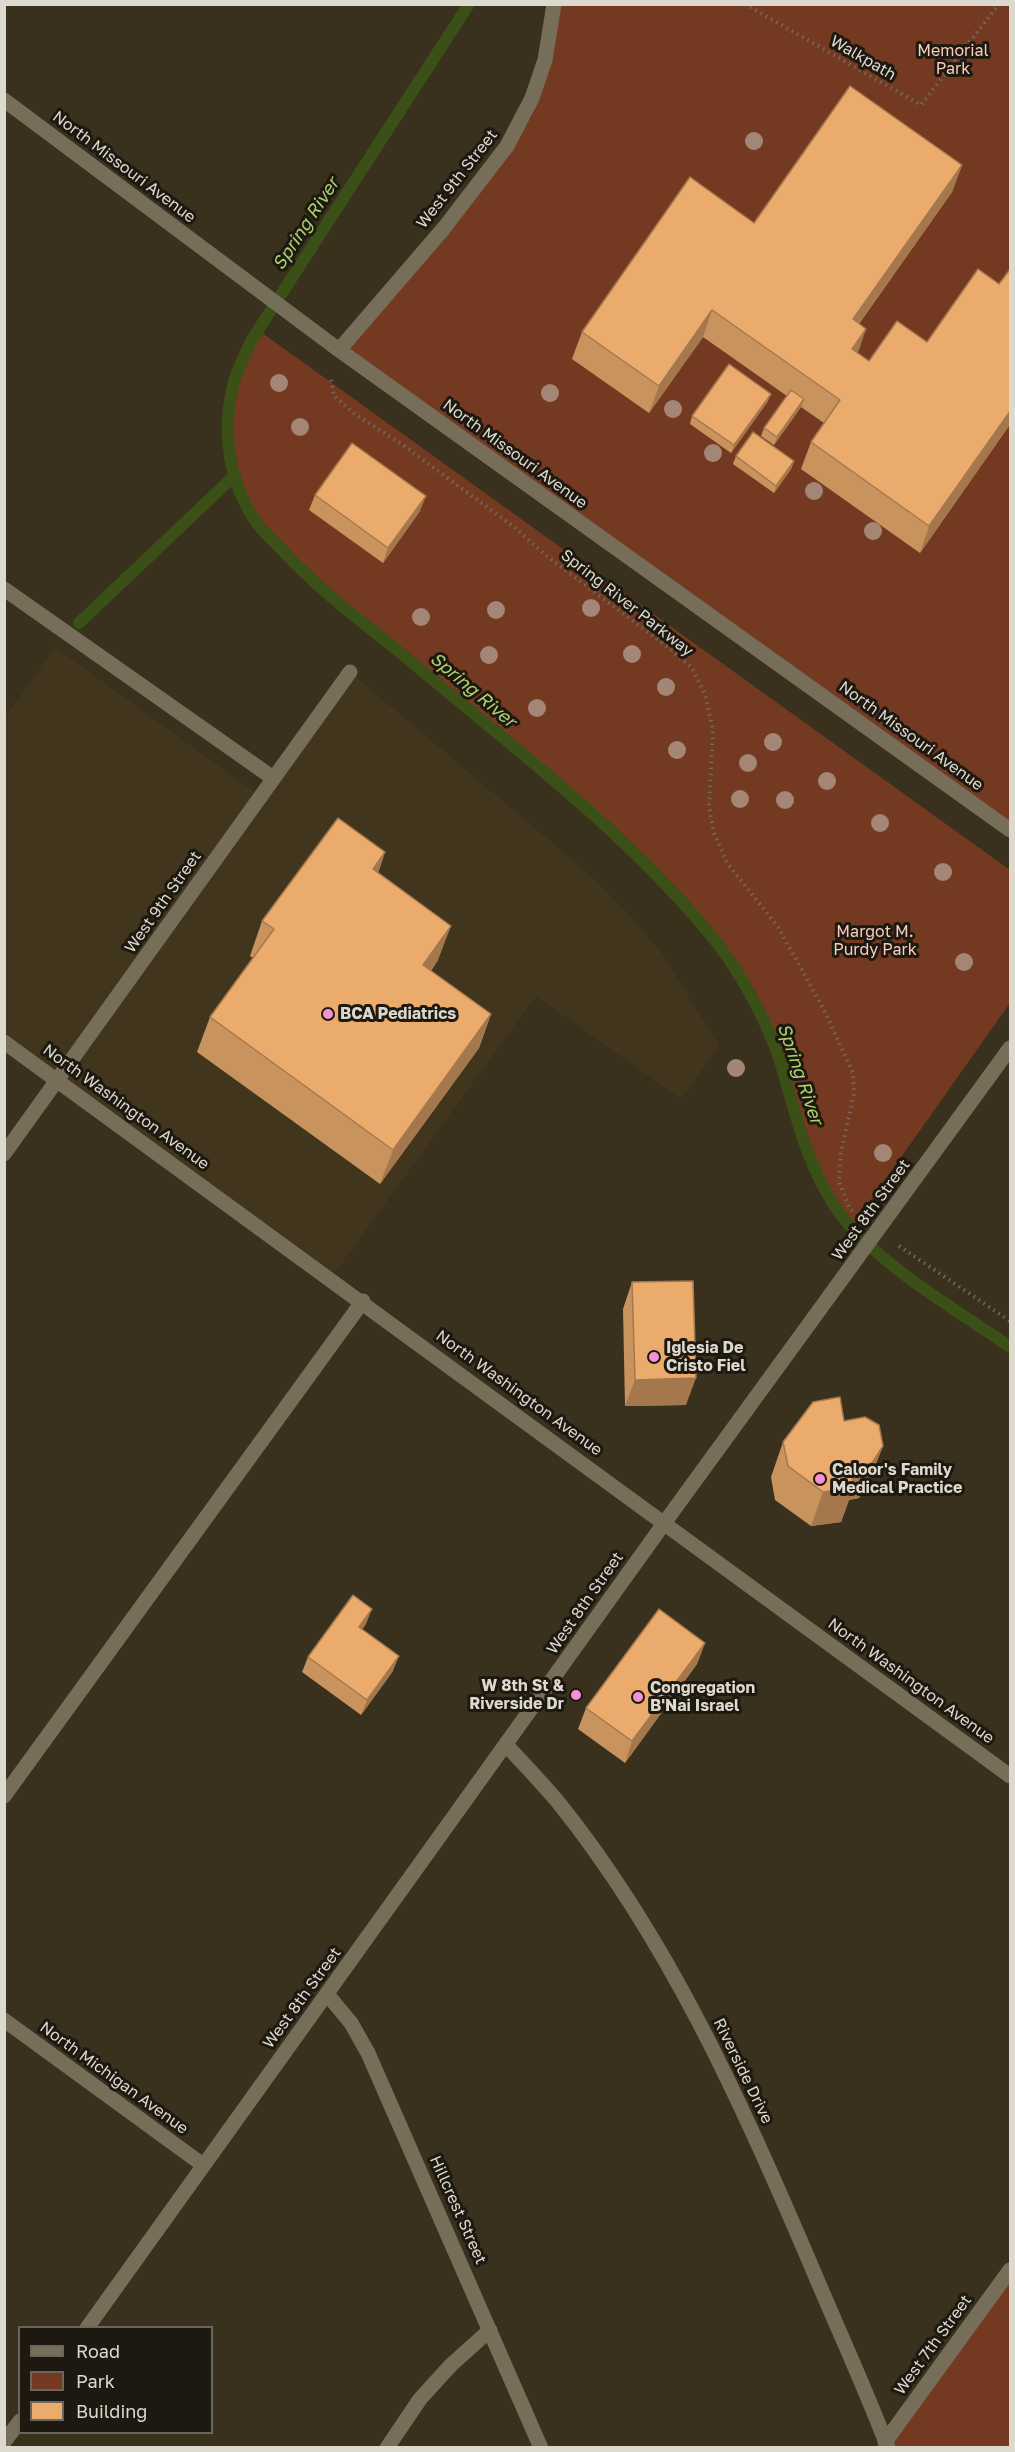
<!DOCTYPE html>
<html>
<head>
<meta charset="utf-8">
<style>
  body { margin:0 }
  #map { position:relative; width:1015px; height:2452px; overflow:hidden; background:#39301e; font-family:"Golos Text",sans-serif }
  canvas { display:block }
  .frame { position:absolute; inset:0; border:6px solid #ded9ce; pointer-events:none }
  .legend { position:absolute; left:18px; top:2326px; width:195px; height:108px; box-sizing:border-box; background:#1d1911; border:2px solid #6a665d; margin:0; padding:8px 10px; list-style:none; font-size:18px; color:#ded9ce }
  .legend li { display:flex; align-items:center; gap:12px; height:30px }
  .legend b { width:30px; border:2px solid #6a665d }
</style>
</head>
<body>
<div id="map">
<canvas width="1015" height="2452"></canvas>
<div class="frame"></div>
<ul class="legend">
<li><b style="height:8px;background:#776e5a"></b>Road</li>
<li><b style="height:16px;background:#743a21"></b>Park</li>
<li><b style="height:16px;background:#eaab6d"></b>Building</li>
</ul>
</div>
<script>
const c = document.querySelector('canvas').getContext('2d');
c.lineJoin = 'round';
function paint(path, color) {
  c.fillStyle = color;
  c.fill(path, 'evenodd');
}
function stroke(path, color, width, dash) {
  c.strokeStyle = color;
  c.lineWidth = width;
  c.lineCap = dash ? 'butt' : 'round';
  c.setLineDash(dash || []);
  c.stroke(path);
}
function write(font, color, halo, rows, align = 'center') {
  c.font = font + ' "Golos Text",sans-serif';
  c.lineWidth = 6;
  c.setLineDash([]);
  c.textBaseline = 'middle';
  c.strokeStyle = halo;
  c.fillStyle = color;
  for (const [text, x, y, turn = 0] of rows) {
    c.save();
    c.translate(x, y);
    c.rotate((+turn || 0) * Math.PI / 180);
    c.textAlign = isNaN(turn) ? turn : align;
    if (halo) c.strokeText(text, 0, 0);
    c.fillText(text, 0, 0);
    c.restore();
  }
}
paint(new Path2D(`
  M55,647l205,149 90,-124 245,207 35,37 34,40 55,90 -38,53 -145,-103 -205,282 -326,-236v-324z`), '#41361d');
paint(new Path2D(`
  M554,5h456v825l-671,-480 177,-219z
  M258,330l752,540v133l-159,225 -17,-22 -24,-45 -31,-104 -27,-58 -26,-45 -17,-22 -48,-52 -66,-65 -295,-245 -46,-51 -21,-42 -7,-52 8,-43 17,-41z
  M1010,2270v177l-122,1z`), '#743a21');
stroke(new Path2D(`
  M469,4l-218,337c-6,14 -14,29 -18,44 -11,46 -5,93 21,134 7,11 18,21 27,30 35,38 76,69 116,101 107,90 222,175 312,283 28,33 58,87 71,128 15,50 25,99 54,144 34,54 123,105 176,142
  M79,623l154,-146`), '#3b5016', 12);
stroke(new Path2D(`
  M745,4l176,101 78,-101
  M331,380l3,16 22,19 44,28 114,84 34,30 122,92 22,19 13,26 8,36 -4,76 5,27 13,30 51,64 46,83 29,63 1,21 -13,58 -2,30 11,27 5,4
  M899,1246l111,75`), '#716a5a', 4, [1.5, 4.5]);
stroke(new Path2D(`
  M4,589l269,189
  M4,1796l359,-495
  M387,2448l33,-49 31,-34 39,-35`), '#776e5a', 15);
stroke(new Path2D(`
  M4,100l335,250 671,480
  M339,350l105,-122 63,-82 25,-48 13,-38 9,-56
  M4,1154l346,-482
  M327,1994l24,29 17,30 173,395
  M4,2020l199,145`), '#776e5a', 15);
stroke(new Path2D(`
  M4,1042l1006,734
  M506,1745c18,19 36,38 52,57 111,138 183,300 252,461 26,62 54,122 78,185
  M87,2328l578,-806 345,-474
  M4,2442l16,-21
  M885,2442l125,-172`), '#776e5a', 15);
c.fillStyle = '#a38675';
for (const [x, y] of [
  [754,141],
  [279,383],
  [550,393],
  [673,409],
  [300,427],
  [713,453],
  [814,491],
  [873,531],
  [591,608],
  [496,610],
  [421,617],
  [632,654],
  [489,655],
  [666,687],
  [537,708],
  [773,742],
  [677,750],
  [748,763],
  [827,781],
  [740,799],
  [785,800],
  [880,823],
  [943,872],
  [964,962],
  [736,1068],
  [883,1153]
]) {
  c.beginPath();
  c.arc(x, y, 9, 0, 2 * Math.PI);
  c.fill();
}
paint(new Path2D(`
  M962,165l-10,27 -93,132 -1,29 11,8 58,-19 72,-58 12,-16v155l-91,130 -119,-84 10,-27 13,-19 -23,-16 -27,38 -13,-9 3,-8 23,-32 -84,-59 -54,76 -77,-54 10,-27 172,-109z
  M768,401l-37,52 -41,-29 2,-8z
  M736,456l58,5 -3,8 -17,24 -41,-29z
  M315,495l105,16 -37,52 -74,-53z
  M385,852l-7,21 60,87 -7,11 60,43 -12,34 -99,136 -183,-132 13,-35 43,-59 -3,-2 12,-35z
  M632,1282l54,123 -61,1 -2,-97z
  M844,1421l26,59 -11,18 -10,2 -8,22 -30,4 -36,-26 -4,-23 12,-35z
  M366,1624l-4,5 31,42 -32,44 -59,-43 6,-15z
  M705,1643l-8,21 -72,99 -47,-34 8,-21z`), '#c9935e');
paint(new Path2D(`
  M962,165l-10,27 -109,154 10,-27z
  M712,310l-9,27 -54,76 10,-27z
  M866,329l-9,27 -5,-7z
  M771,394l-3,7 -37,52 3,-8z
  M804,399l-3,8 -27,38 3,-8z
  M1011,410v13l-91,130 9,-27z
  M794,461l-3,8 -17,24 2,-7z
  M426,496l-6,15 -37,52 5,-15z
  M385,852l-12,35v-18z
  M451,926l-13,34 -28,39 13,-34z
  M491,1014l-12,34 -99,136 13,-34z
  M696,1378l-10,27 -61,1 10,-26z
  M883,1446l-13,34 -11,18 -10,2 -8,22 -30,4 12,-34 27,-24z
  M372,1609l-6,15 -13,18 6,-15z
  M705,1643l-8,21 -72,99 7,-22z
  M399,1656l-6,15 -32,44 6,-15z`), '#a4784c');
const building = new Path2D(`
  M850,86l112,79 -109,154 13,10 -14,20 17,12 28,-40 30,21 51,-73 21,15 12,-16v142l-82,116 -118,-84 29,-42 -128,-90 -53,76 -77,-54 108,-155 64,46z
  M729,364l42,30 -37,51 -42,-29z
  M791,390l13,9 -27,38 -13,-9z
  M753,432l41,29 -18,25 -40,-30z
  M352,443l74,53 -38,52 -73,-53z
  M338,818l47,34 -12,17 78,57 -28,39 68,49 -98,136 -183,-133 64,-88 -12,-8z
  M693,1281l3,97 -61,2 -3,-98z
  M840,1397l4,24 21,-4 14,8 4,21 -11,17 -22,5 4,19 -31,5 -35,-26 -5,-24 30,-40z
  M353,1595l19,14 -13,18 40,29 -32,44 -59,-43z
  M659,1609l46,34 -73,98 -46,-33z`);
paint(building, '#eaab6d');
stroke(building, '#a4784c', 1.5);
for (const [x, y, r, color] of [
  [328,1014,6,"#f591d3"],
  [654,1357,6,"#f591d3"],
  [820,1479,6,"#f591d3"],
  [576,1695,6,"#f591d3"],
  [638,1697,6,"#f591d3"]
]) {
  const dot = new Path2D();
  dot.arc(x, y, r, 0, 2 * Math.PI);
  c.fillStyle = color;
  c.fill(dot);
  stroke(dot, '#1d1911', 2);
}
write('16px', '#f9cdbc', '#1d1911', [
  ["Memorial",953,51],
  ["Park",953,69],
  ["Margot M.",875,932],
  ["Purdy Park",875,950]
]);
write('16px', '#ded9ce', '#1d1911', [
  ["Walkpath",863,58,30],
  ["North Missouri Avenue",124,167,37],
  ["West 9th Street",457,179,-52],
  ["North Missouri Avenue",515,454,36],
  ["Spring River Parkway",627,603,38],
  ["North Missouri Avenue",911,736,36],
  ["West 9th Street",163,902,-55],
  ["North Washington Avenue",126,1107,36],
  ["West 8th Street",871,1210,-54],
  ["North Washington Avenue",519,1393,36],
  ["West 8th Street",585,1603,-55],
  ["North Washington Avenue",911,1681,36],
  ["West 8th Street",302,1998,-54],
  ["Riverside Drive",743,2071,64],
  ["North Michigan Avenue",114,2078,36],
  ["Hillcrest Street",458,2210,66],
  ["West 7th Street",933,2345,-54]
]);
write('bold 16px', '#ded9ce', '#1d1911', [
  ["BCA Pediatrics",340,1014],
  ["Iglesia De",666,1348],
  ["Cristo Fiel",666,1366],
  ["Caloor's Family",832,1470],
  ["Medical Practice",832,1488],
  ["W 8th St &",564,1686,"right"],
  ["Riverside Dr",564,1704,"right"],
  ["Congregation",650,1688],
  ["B'Nai Israel",650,1706]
], 'left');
write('italic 18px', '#abd26c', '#1d1911', [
  ["Spring River",306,224,-57],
  ["Spring River",473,690,40],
  ["Spring River",800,1074,71]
]);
</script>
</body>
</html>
